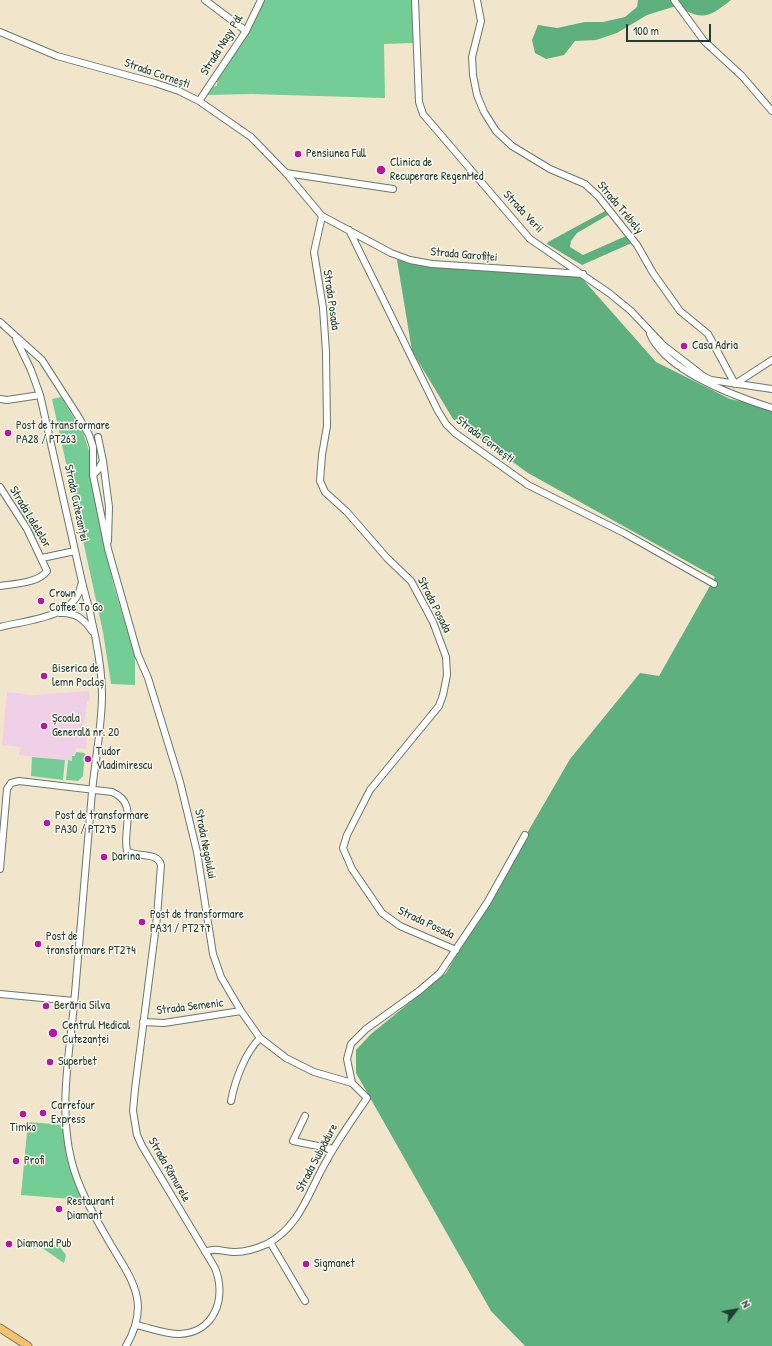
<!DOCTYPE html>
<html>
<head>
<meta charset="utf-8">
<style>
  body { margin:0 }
  #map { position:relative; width:772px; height:1346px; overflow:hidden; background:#f1e6cb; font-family:"Patrick Hand",sans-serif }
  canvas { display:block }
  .north { position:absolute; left:716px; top:1290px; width:40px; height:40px; -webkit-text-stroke:3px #fbf7ec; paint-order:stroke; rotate:59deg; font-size:11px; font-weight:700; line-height:16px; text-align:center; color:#1f3d34 }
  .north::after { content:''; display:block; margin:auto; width:14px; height:18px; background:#1f3d34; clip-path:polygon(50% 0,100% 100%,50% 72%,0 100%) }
  .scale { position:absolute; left:626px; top:24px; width:85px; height:18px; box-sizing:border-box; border:2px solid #1f3d34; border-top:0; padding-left:5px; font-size:12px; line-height:14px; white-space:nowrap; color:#1f3d34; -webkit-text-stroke:3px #fbf7ec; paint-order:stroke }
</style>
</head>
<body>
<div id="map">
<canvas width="772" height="1346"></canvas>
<div class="north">N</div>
<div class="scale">100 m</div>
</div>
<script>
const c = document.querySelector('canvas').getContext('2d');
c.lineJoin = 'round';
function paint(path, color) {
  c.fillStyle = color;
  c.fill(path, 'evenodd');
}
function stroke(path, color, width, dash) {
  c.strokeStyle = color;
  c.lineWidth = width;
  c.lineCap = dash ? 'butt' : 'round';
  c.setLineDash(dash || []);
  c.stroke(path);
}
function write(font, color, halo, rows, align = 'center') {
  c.font = font + ' "Patrick Hand",sans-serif';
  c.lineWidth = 3;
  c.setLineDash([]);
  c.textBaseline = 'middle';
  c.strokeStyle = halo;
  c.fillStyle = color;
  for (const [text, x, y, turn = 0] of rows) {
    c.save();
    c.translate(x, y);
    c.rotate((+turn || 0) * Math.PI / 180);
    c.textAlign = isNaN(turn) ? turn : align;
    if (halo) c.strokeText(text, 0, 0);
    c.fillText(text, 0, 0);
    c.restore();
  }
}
paint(new Path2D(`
  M89,691l1,10h-3l-4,33 4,1 -1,14 -10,-1 -1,8 -3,5 -53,-6 1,-8 -18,-2 5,-53 26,3z`), '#efd0e7');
paint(new Path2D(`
  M264,0h149l1,43 -30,1 1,54 -134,-4 -45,1 5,-8 6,-1v-8l32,-46z
  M61,397l22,36 7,21 -1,20 25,113 21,68v30l-24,-1 -8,-52 -51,-233z
  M29,505l8,30 -3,1 -15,-27 2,-3z
  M76,752l9,1 -2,23 -5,5 -12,-1 2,-20 4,1v-5h3z
  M32,757l33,3 -2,20 -32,-4z
  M28,1122l38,3 1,10 18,65 -64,-5z
  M24,1242l35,4 7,9 -2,8 -26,-18 -3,4z`), '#73cd94');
paint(new Path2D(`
  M638,0h93c-24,19 -28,20 -55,6l-29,9 -30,18 -21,7 -21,1 -11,14 -18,4 -11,-6 -3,-13 6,-15 19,3 28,-6h18l22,-5 12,-10z
  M607,210l1,5 -31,18 -6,8 -1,6 13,8 43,-19 8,6 -52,23 -35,-21 1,-2z
  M397,260l183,16 76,86 74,37 42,9v938h-247l-34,-35 -135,-238v-23l15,-16 75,-61 124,-214 70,-86 19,3 56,-99 -187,-104 -75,-54 -41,-68z`), '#5eb07e');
const minor = new Path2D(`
  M205,0l41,31
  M415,0l4,102 4,12 107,125 79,54 22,18 33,35 39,30 8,4 61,9
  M477,0l4,21 -9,36 1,18 4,20 7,17 12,19 16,15 38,23 35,15 13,12 39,49 16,28 27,38 28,23 27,50
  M674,0l30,41 38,35 30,35
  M0,32l57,24 98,27 24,8 20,10 52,36 35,36 36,43 69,37 19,7 22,4 151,10
  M199,101l47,-70 15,-31
  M286,173l107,16
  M322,216l-8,36 9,56 3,44 1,74 -5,29 -2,26 5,11 22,20 40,46 24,23 14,26 8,15 13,35 1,18 -4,20 -4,11 -69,84 -23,45 -4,13 9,21 30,44 18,13 56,24
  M349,230l89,181 8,13 9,9 73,52 96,48 90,51
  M0,322l42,38 36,56 11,19 4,12v28l15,74 30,106 10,23 32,104 17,70 16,102 8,23 20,34 19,27 26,20 28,14 38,11
  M650,334c17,38 84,62 122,74
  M16,339l15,31 9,25 42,187c9,31 20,79 20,112 0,33 -7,66 -10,98 -6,71 -12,142 -18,213 -5,50 -15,104 -3,154 7,29 21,53 36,79 22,39 46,62 19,108
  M735,384l37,-24
  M0,399l7,1 33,-5
  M103,461l6,46 -1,34
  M93,475l5,-5 5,-9 -5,-24
  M0,487l27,42 20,42c-8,12 -34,13 -47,15
  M42,558l33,-7
  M60,613c15,-1 24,6 32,18
  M0,627c27,-7 76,-9 81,-42
  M0,869l7,-80 4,-6 8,-2 93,11c27,11 10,37 15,59 11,7 30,0 34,14l-4,52 -22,172 -2,22 4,24 5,11 73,122c12,29 0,65 -36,66 -13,0 -29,-6 -43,-9
  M0,994l74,7
  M143,1022l21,1 77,-12
  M352,1083l-5,-24 4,-15 15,-15 53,-38 21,-18 47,-70 38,-68
  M231,1101c4,-21 14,-48 29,-63
  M305,1116l-12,25 40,8
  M270,1242l35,59
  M205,1252c10,-5 19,0 30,0 10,0 23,-4 32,-8 34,-18 42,-54 60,-84 12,-22 26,-41 40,-62l-15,-15`);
const major = new Path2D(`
  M0,1328l28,18`);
stroke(minor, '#687869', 8);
stroke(major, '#687869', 9);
stroke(minor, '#fff', 6);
stroke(major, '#f5c16b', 7);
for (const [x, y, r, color] of [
  [298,154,4,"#b5179e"],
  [381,170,5,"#b5179e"],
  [684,346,4,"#b5179e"],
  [8,433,4,"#b5179e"],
  [41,601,4,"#b5179e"],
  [44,676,4,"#b5179e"],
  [44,726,4,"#b5179e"],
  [88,759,4,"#b5179e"],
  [47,823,4,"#b5179e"],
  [104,857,4,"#b5179e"],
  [142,922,4,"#b5179e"],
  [38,944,4,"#b5179e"],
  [46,1006,4,"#b5179e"],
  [53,1033,5,"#b5179e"],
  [50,1062,4,"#b5179e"],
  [43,1113,4,"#b5179e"],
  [23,1114,4,"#b5179e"],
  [16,1161,4,"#b5179e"],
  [59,1209,4,"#b5179e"],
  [9,1244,4,"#b5179e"],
  [306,1264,4,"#b5179e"]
]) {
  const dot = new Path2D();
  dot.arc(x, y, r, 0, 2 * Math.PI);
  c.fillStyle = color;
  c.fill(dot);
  stroke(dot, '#fbf7ec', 1.5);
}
write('12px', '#1f3d34', '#fbf7ec', [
  ["Strada Nagy Pál",222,45,-58],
  ["Strada Cornești",157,74,19],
  ["Strada Trébely",620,208,50],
  ["Strada Verii",523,212,47],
  ["Strada Garofiței",464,255,5],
  ["Strada Posada",331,300,82],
  ["Strada Cornești",485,440,37],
  ["Strada Cutezanței",76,503,78],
  ["Strada Lalelelor",30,517,59],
  ["Strada Posada",434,605,63],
  ["Strada Negoiului",205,844,79],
  ["Strada Posada",426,923,25],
  ["Strada Semenic",190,1007,-7],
  ["Strada Subpădure",317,1158,-62],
  ["Strada Rămurele",169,1170,60]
]);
write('12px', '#1f3d34', '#fbf7ec', [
  ["Pensiunea Full",306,154],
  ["Clinica de",390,163],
  ["Recuperare RegenMed",390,177],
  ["Casa Adria",692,346],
  ["Post de transformare",16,426],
  ["PA28 / PT263",16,440],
  ["Crown",49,594],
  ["Coffee To Go",49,608],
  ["Biserica de",52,669],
  ["lemn Pocloș",52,683],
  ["Școala",52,719],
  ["Generală nr. 20",52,733],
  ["Tudor",96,752],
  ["Vladimirescu",96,766],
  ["Post de transformare",55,816],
  ["PA30 / PT275",55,830],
  ["Darina",112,857],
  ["Post de transformare",150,915],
  ["PA31 / PT277",150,929],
  ["Post de",46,937],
  ["transformare PT274",46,951],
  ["Berăria Silva",54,1006],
  ["Centrul Medical",62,1026],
  ["Cutezanței",62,1040],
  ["Superbet",58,1062],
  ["Carrefour",51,1106],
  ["Express",51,1120],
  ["Timko",23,1128,"center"],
  ["Profi",24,1161],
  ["Restaurant",67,1202],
  ["Diamant",67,1216],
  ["Diamond Pub",17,1244],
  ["Sigmanet",314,1264]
], 'left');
</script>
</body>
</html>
